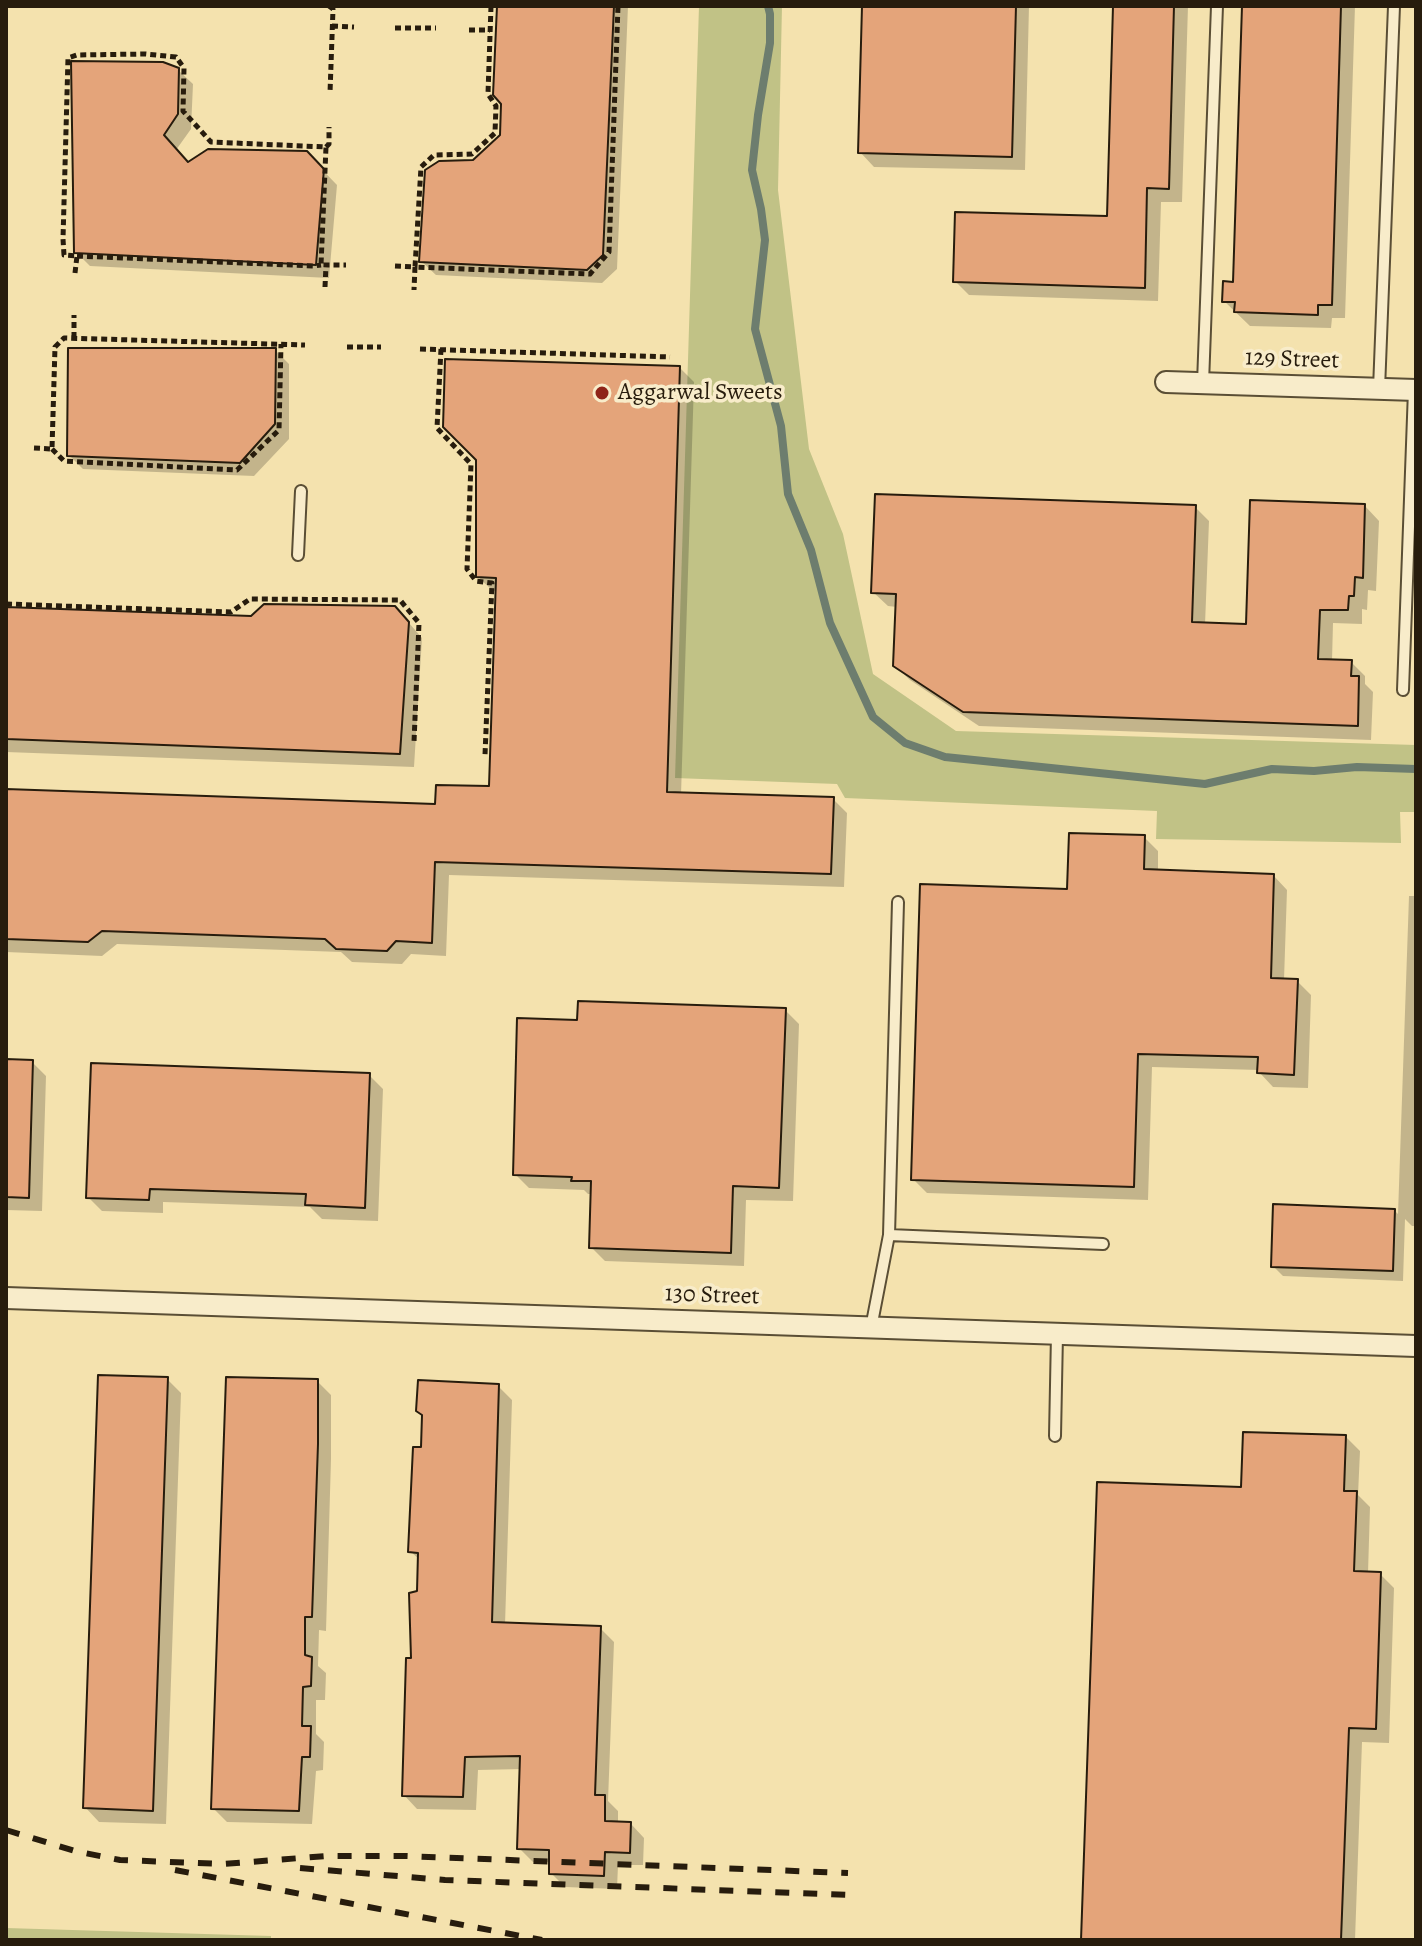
<!DOCTYPE html>
<html>
<head>
<meta charset="utf-8">
<style>
  body { margin:0 }
  #map { position:relative; width:1422px; height:1946px; overflow:hidden; background:#f4e2ae; font-family:Alegreya,serif }
  canvas { display:block }
  .frame { position:absolute; inset:0; border:8px solid #271c0d; pointer-events:none }
</style>
</head>
<body>
<div id="map">
<canvas width="1422" height="1946"></canvas>
<div class="frame"></div>
</div>
<script>
const c = document.querySelector('canvas').getContext('2d');
c.lineJoin = 'round';
function paint(path, color) {
  c.fillStyle = color;
  c.fill(path, 'evenodd');
}
function stroke(path, color, width, dash) {
  c.strokeStyle = color;
  c.lineWidth = width;
  c.lineCap = dash ? 'butt' : 'round';
  c.setLineDash(dash || []);
  c.stroke(path);
}
function write(font, color, halo, rows, align = 'center') {
  c.font = font + ' Alegreya,serif';
  c.lineWidth = 7;
  c.setLineDash([]);
  c.textBaseline = 'middle';
  c.strokeStyle = halo;
  c.fillStyle = color;
  for (const [text, x, y, turn = 0] of rows) {
    c.save();
    c.translate(x, y);
    c.rotate((+turn || 0) * Math.PI / 180);
    c.textAlign = isNaN(turn) ? turn : align;
    if (halo) c.strokeText(text, 0, 0);
    c.fillText(text, 0, 0);
    c.restore();
  }
}
paint(new Path2D(`
  M699,6h83l-4,184 31,259 34,85 30,140 83,57 460,14v67h-16l1,31 -245,-4 1,-28 -312,-13 -8,-14 -162,-6z
  M6,1928l265,8v4h-265z`), '#c1c286');
paint(new Path2D(`
  M499,6h129l-11,263 -15,14 -166,-8 -15,-14 53,-100 27,-25 2,-33z
  M864,6h165l-4,164 -151,-3 -14,-15z
  M1115,6h73l-6,196h-21l-3,99 -189,-6 -14,-14 154,-63z
  M1244,6h111l-10,312h-13l-1,10 -81,-2 -26,-25 11,-17z
  M178,70l15,14 -2,45 -15,21 13,14 117,-11 31,32 -8,93 -239,-12 -14,-14z
  M275,350l14,14v75l-35,37 -171,-7 -14,-14z
  M680,368l14,14 -13,413 152,4 14,14 -3,74 -395,-12 -3,81 -35,-2 -9,10 -50,-2 -11,-10 -224,-8 -15,12 -96,-4v-161l431,15 54,-18 7,-197h-5l-15,-14z
  M1365,506l14,15 -3,70 -8,-1 -1,20 -5,-1v15l-29,-1 -1,38 19,1 14,14v8l8,8 -2,48 -392,-14 -69,-46 -15,-14 2,-59 -9,-1 -15,-14 322,-85 14,14 -4,104 43,1z
  M6,609l403,14 13,15 -8,129 -408,-15z
  M1144,837l14,14v21l115,3 14,15 -3,90 13,1 14,14 -3,93 -35,-1 -14,-15v-2l-107,-3 -4,133 -221,-7 -14,-14 156,-288z
  M1409,896h7v330h-4l-7,-7 -2,62 -120,-5 -10,-10 122,-55 3,3z
  M785,1010l14,14 -6,177 -47,-1 -2,66 -139,-5 -14,-14 2,-53h-5l-4,-4 -55,-2 -14,-14 64,-152z
  M6,1061l26,1 14,14 -4,135 -36,-1z
  M369,1075l14,14 -5,132 -56,-2 -12,-12 -147,-5v11l-61,-2 -14,-14z
  M167,1379l14,14 -15,431 -67,-2 -14,-15z
  M317,1381l14,14v64l-5,172 -7,-1 -1,36 8,7 -1,27h-9v34l8,8 -1,28 -7,1 -4,53 -85,-2 -14,-14z
  M498,1386l14,14 -7,225 95,3 14,14 -6,159 10,10v13h13l13,14 -1,27h-25l-1,24 -52,-2 -14,-14v-11h-18l-14,-14 3,-79 -44,1 -2,40 -59,-1 -13,-14 16,-235 -10,-9 13,-102z
  M1346,1437l14,14 -2,44 12,12 -2,66 12,1 14,14 -5,155 -27,-1 -7,198h-272l160,-451z`), '#0003');
stroke(new Path2D(`
  M768,6l2,8v29l-12,72 -6,55 9,39 4,31 -10,89 26,97 7,68 23,56 19,73 43,94 32,26 40,14 260,27 67,-15 42,2 43,-4 59,2`), '#6d7d6e', 8);
const building = new Path2D(`
  M497,6h117l-11,249 -16,15 -168,-8 6,-92 14,-9 34,-1 27,-25 1,-31 -8,-9z
  M862,6h154l-4,151 -154,-4z
  M1113,6h61l-5,183 -22,-1 -2,100 -192,-6 2,-70 152,4z
  M1242,6h99l-9,299h-14v10l-84,-3 1,-10h-13l1,-21 10,1z
  M71,61l92,1 16,6 -1,46 -14,21 24,27 20,-13 99,2 17,18 -8,96 -242,-12z
  M68,348h208l-1,76 -35,39 -173,-7z
  M445,359l235,7 -13,426 167,5 -3,77 -396,-12 -3,81 -36,-2 -9,10 -51,-2 -11,-10 -223,-8 -14,11 -82,-3v-150l429,15 1,-19 53,1 7,-208 -20,-1v-117l-33,-33z
  M875,494l321,11 -4,117 54,2 4,-124 115,4 -2,74 -8,-1 -1,19h-5l-1,14h-28l-2,49 34,1 -1,16h8l-1,50 -395,-14 -70,-46 3,-72 -25,-1z
  M264,604l131,2 14,16 -9,132 -394,-15v-132l245,9z
  M1069,833l76,2 -1,34 130,5 -3,104 27,1 -4,96 -37,-2 1,-16 -120,-3 -4,133 -223,-7 9,-296 147,5z
  M578,1001l208,7 -7,180 -46,-2 -2,67 -142,-5 2,-67h-20l1,-4 -59,-2 4,-157 60,2z
  M6,1059l27,1 -4,138 -23,-1z
  M91,1063l279,10 -5,135 -60,-3 1,-11 -156,-5 -1,11 -63,-2z
  M1273,1204l122,5 -2,62 -122,-4z
  M98,1375l70,2 -15,434 -70,-3z
  M226,1377l92,2v65l-6,173h-7v38l7,2 -1,29 -8,1 -1,39h9l-1,31h-8l-3,54 -88,-2z
  M418,1380l81,4 -7,238 109,4 -6,169h10v26l26,1 -1,31 -25,-1 -1,24 -55,-2v-24l-32,-1 3,-93 -55,1 -2,40 -61,-1 4,-138h5l-2,-65 8,-2 1,-38 -10,-1 5,-105h8l1,-32 -6,-4z
  M1243,1432l103,3 -2,56h13l-3,80 27,1 -5,157 -27,-1 -8,212h-260l16,-458 144,5z`);
paint(building, '#e4a47a');
stroke(building, '#271c0d', 2);
const lane = new Path2D(`
  M1203,383l14,-377
  M1379,389l15,-383
  M298,555l3,-64
  M1403,690l11,-300
  M889,1235l214,9
  M871,1328l18,-93 9,-333
  M1055,1436l2,-102`);
const street = new Path2D(`
  M1166,382l250,8
  M6,1298l1410,48`);
stroke(lane, '#5a4e35', 14);
stroke(street, '#5a4e35', 24);
stroke(new Path2D(`
  M329,6l4,3 -3,84
  M491,6l-3,88 8,12 -1,27 -23,21 -38,1 -13,12 -6,100 175,7 19,-22 9,-246
  M332,26l22,1
  M395,28h41
  M469,30h21
  M326,147l3,-3v-17
  M77,256l237,10 7,-1
  M395,266l20,1 -1,23
  M75,273l2,-17 -13,-1 -1,-16 5,-181 9,-3 69,-1 30,3 8,11 -1,43 28,31 115,5 -5,118h25
  M325,287l1,-22
  M74,338v-23
  M347,347h34
  M420,349l250,8
  M441,349l-4,79 34,36 -4,105 9,12 16,2 -7,172
  M34,448l18,1 3,-102 9,-9 241,7
  M52,449l12,12 173,9 42,-40 2,-86
  M6,604l225,8 19,-13 150,1 19,23 -5,119`), '#271c0d', 5, [6, 4]);
stroke(lane, '#f8ecca', 10);
stroke(street, '#f8ecca', 20);
stroke(new Path2D(`
  M6,1830l69,21 45,9 104,4 102,-8h79l443,17
  M300,1868l145,12 404,15
  M175,1870l367,70`), '#271c0d', 6, [14, 14]);
for (const [x, y, r, color] of [
  [602,393,8,"#8f2418"]
]) {
  const dot = new Path2D();
  dot.arc(x, y, r, 0, 2 * Math.PI);
  c.fillStyle = color;
  c.fill(dot);
  stroke(dot, '#f8ecca', 3);
}
write('24px', '#271c0d', '#f8ecca', [
  ["129 Street",1292,360,2],
  ["130 Street",712,1296,2]
]);
write('24px', '#271c0d', '#f8ecca', [
  ["Aggarwal Sweets",618,393]
], 'left');
</script>
</body>
</html>
